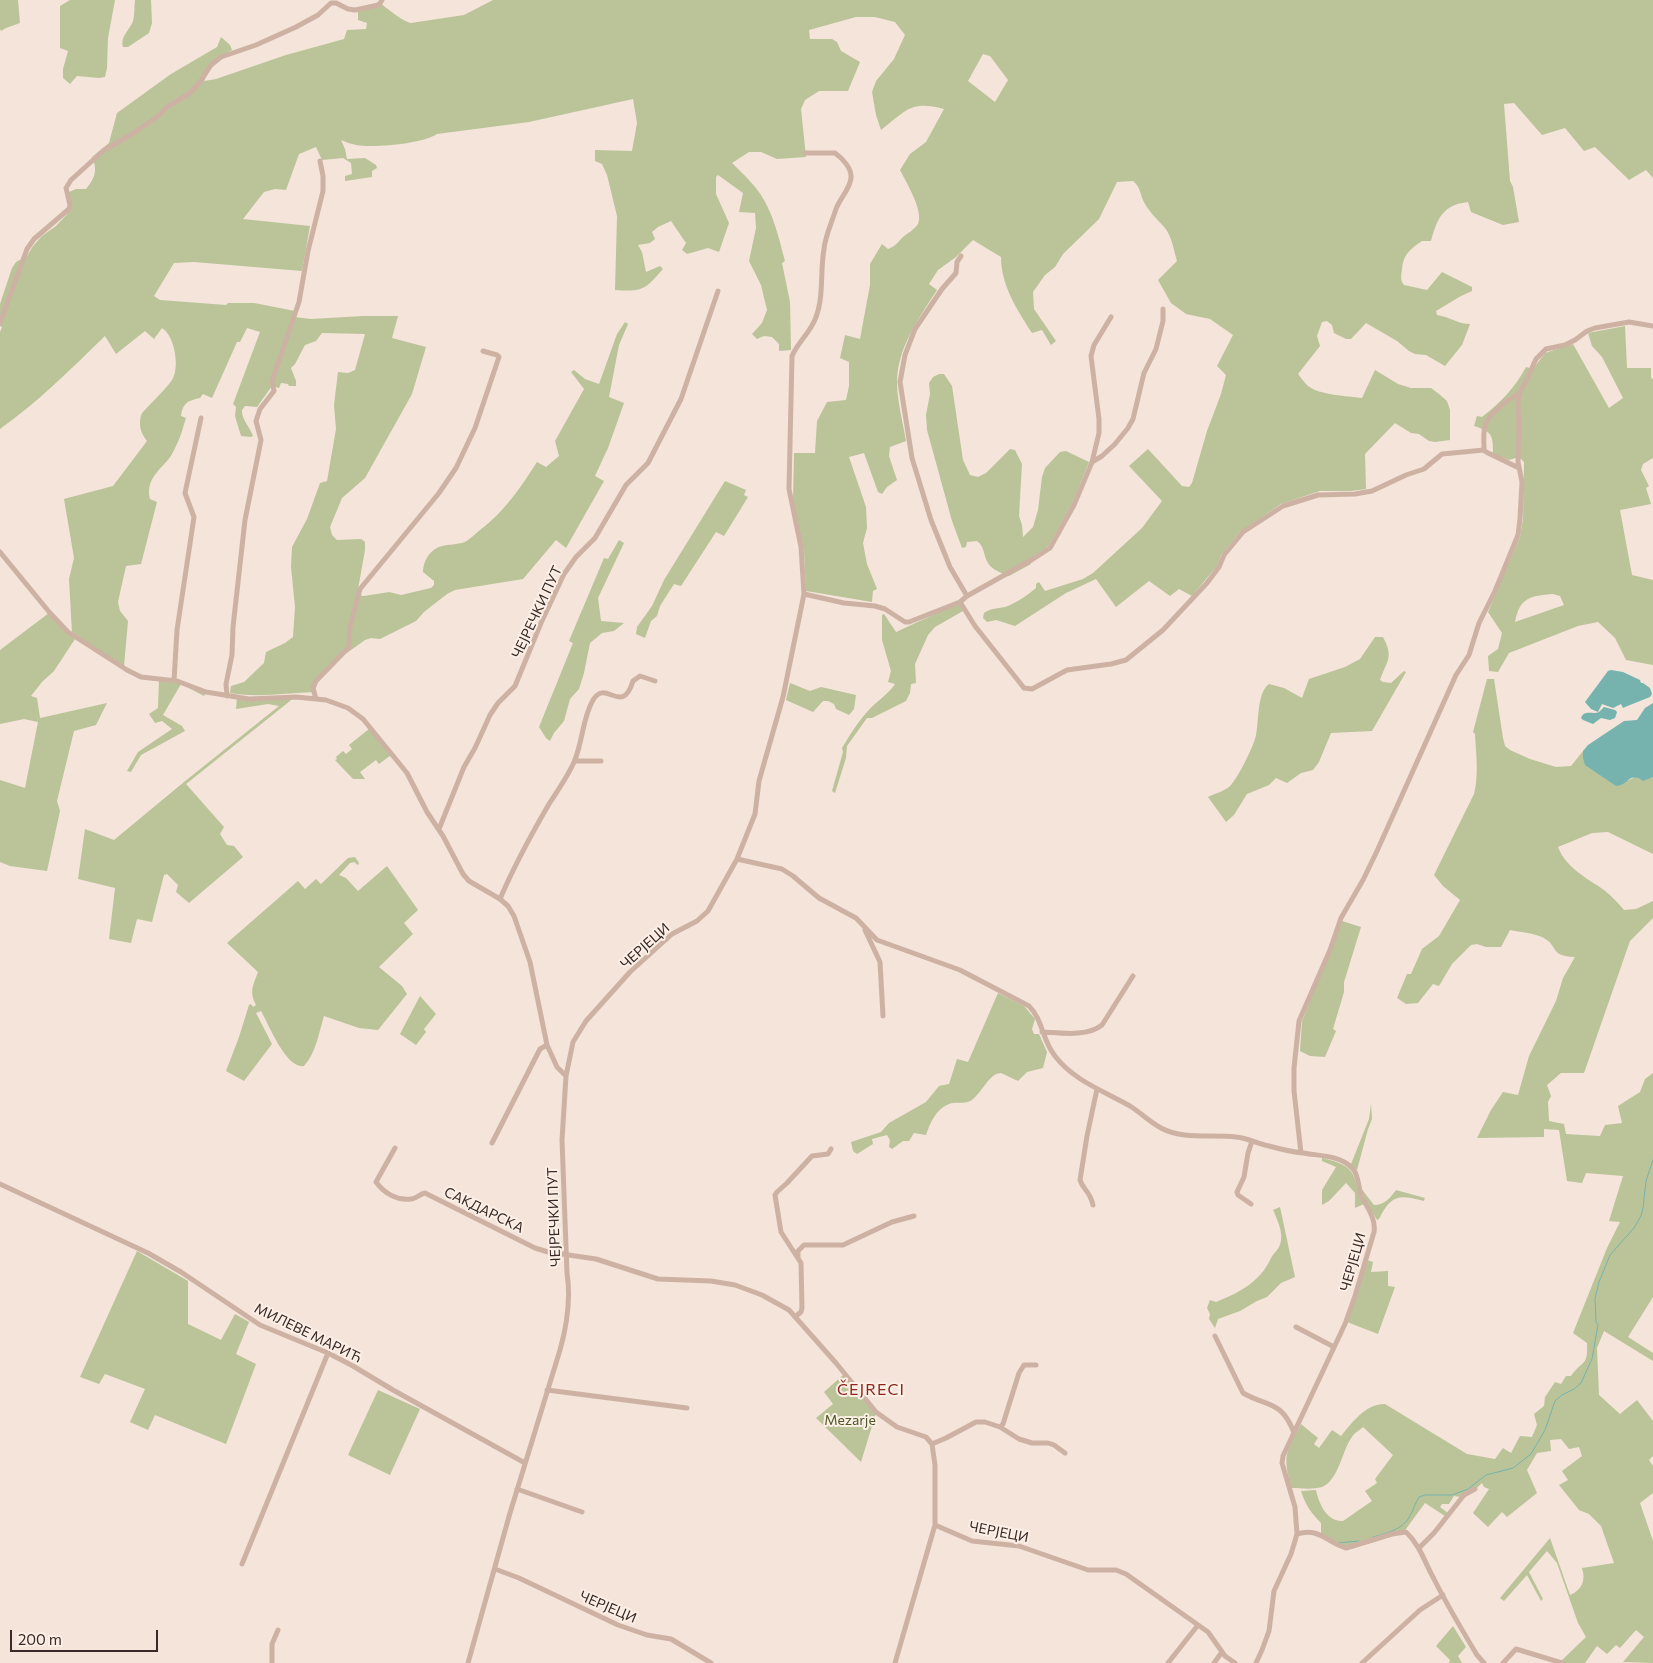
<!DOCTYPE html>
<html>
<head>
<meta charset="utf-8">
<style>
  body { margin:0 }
  #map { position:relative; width:1653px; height:1663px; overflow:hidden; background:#f4e4da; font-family:Commissioner,sans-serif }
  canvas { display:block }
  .scale { position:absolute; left:10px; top:1630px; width:148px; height:22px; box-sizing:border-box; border:2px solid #382a27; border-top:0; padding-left:6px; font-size:15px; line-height:18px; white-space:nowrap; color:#382a27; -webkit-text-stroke:4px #fbefe6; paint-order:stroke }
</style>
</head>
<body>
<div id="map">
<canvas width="1653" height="1663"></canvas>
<div class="scale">200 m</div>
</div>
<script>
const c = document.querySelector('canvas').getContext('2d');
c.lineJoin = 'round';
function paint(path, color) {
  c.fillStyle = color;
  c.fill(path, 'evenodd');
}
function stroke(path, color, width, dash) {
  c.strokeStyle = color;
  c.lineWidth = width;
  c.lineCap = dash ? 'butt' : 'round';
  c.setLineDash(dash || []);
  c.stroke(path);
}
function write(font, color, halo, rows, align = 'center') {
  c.font = font + ' Commissioner,sans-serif';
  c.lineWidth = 4;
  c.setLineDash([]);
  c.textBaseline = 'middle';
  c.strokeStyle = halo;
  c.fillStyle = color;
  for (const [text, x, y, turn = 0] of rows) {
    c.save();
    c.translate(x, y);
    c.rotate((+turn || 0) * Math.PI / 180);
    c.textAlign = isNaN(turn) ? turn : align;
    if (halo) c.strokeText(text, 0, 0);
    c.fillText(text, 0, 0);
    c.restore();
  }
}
paint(new Path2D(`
  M0,0h18l2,23 -14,5 -5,3 -1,-2z
  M70,0h45l-7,38 -1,30 -2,9 -6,1 -22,-2 -7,8 -7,-6v-9l5,-18 -8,-3v-42z
  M135,0h16l1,23 -3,10 -21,14h-5c-3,-11 7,-17 10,-26 2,-7 1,-14 2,-21z
  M493,0h1160v178l-7,-8 -17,10 -34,-33 -11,4 -19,-23 -23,7 -28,-32 -10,1 6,77 3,6 6,35 -16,3 -32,-13 -3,-10c-4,1 -9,1 -13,3 -16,6 -20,22 -24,36h-9c-12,8 -19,14 -20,28 -1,7 -2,11 2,16l23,5 15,-18 30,15v4l-11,5 -25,15 1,4c13,2 21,9 33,9l-8,21 -17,21 -19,-11 -11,-1 -6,-3 -12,-10 -31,-18 -15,16h-5l-12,-6 -2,-8 -5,-4 -5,1 -5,14 3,10 -22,28c3,4 7,9 10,12 11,9 40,10 54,12l13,-28 23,14 13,4h20l8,6 8,7 3,9v30l-15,2 -6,-1 -10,-7 -8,-1 -16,-10 -30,31 1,35 -15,2h-31l-39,13 -41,28 -19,23 -4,11 -25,30 -13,-7 -9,7 -21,-15 -33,26 -20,-28 -30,14 -51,33 -19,-6 -9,2 -4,-4 1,-5c9,-6 15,-4 24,-7 9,-4 20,-11 28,-18v-4l3,-2 6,9 38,-12 10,-6 49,-45 20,-27 -33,-35 19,-17 34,37 7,1 3,-4 15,-52 14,-37 5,-19 -9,-9 16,-31 -23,-16 -24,-5 -15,-11 -13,-23 19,-19c-3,-10 -5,-24 -12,-33 -7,-8 -14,-14 -20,-24 -5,-8 -4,-17 -12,-23l-16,1 -18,37 -36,35 -8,13 -10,8 -12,17 1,17 22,32 -5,4 -9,-15 -10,3c-15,-23 -31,-48 -31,-76l-28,-17 -17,17 -18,13 -9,14 8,6c-18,28 -40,58 -40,93 0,17 6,40 9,58l-16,6 -1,9 8,24 -10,7 -5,7 -4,-2 -14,-39 -15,4 17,50 1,21 -4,15 4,21 10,25 -4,2 -1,11 -66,-11 -2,-39 -11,-51 1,-48h21l2,-32 10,-19 19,-2 3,-14v-24l-9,-4 5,-23 15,4 10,-54v-21l12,-20 6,5c8,-3 10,-7 15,-12 5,-4 12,-8 15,-13 6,-13 -12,-42 -18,-54l10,-16 16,-12 18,-33c-34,-9 -38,2 -63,21l-5,-15 -4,-23 4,-11 18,-22 11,-24 -10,-13 -20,-5h-19l-47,13 1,9h22l5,3 4,9 19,11 -12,29h-29l-14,9 -4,9 5,48 -29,2 -16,-7h-12l-17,11c10,10 21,20 29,32 13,20 18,44 24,66l-3,2 8,39 1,48 -12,1v-7l-7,-7 -8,-1 -7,3 -5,-5 10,-11 5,-13 -6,-25 -12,-24 7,-33 -1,-15 -16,-1 4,-19 -25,-18 -2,2v17l13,29 -10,29 -11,-4 -21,6 -5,-4 4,-7 -15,-22 -13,6 -6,5 3,7 -5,4 -12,2 4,7 4,20 14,-6 3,3c-18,20 -19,23 -48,21l2,-74 -10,-41 -5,-11 -7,-3v-11l37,1 5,-28 -4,-24 -104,23 -92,12c-15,10 -63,14 -81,11 -5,-1 -10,-3 -15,-5l4,9 2,10 18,-1 11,7 1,3 -5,3v6l-27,4v-5l7,-2 -1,-11 -8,-5 -21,2 -6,-13 -17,7 -13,36 -11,-1 -11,3 -21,27 67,7 -8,45 -108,-9 -20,1 -20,33 6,4 66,5 2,-2h26l41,8 -1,6 17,2 52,-3h35l-6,22 34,9 -14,47 -47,84 -23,20 -12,29 2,8 5,5 24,-1 4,3v8l-8,45 7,1 25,-4 12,3 30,-7 3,-3v-4l-11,-9c0,-11 7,-23 19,-26 7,-2 15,-1 23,-4 5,-3 10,-8 15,-12 25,-19 41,-43 57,-68l9,5 13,-11 -4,-15 29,-52 -13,-17 3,-2 11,9 14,5 18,-50 8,-12 3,2 -9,21 -10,52 15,6 -16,45 -13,28 9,5 -38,67 -10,-8 -33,39 -68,11 -8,4 -23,18 -8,9 -36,18 -9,-1 -6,2 -21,15 -22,21 -6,8 -1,8c-29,1 -56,6 -85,1l1,-7 13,-4 20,-19 2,-11 19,-9 8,-6 2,-30 -4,-40 1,-20 15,-28 13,-36 7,-2 9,-52 -2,-24 4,-33 10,1 7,-3 10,-36 -43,-1 -6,8 -11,4 -10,19 -4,4 5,13v5h-7l-1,-2 -7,-1 -2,5 -7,-2 -15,21 -12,-1 -3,4c-1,9 8,17 11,26l-2,1 -10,-1 -6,-20 1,-9 -3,-3 27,-72 -13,-4 -7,14h-3l-25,56 -9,-4 -3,4c-13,3 -17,5 -19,18l5,2c-3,9 -5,18 -9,26 -3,6 -6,13 -10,17 -11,12 -21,21 -17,38l7,3 -16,62 -15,2 -8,36 2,9 8,10 -4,45 -52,-33 -3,-54 5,-21 -10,-59 49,-13 34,-45c-7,-8 -9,-19 -5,-28 10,-11 22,-22 30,-33 8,-12 3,-44 -10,-52l-8,11 -9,-8 -29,23 -11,-18c-34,33 -67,66 -105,93v-97l2,-5 -2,-1v-22l12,-36 4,-6 11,-6 6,-10 9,-10 14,-10 15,-16 -2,-18 7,-3h10c9,-11 12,-19 6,-32l17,-14 8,-30 54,-39 46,-27 4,-10 9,8 2,5 -18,10 -10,21 12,-2 70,-24 58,-16 3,-9 19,-1 1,-6 -9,-3v-12l21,-6c7,6 25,20 32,21l53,-8zM983,54l7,2 18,24 -13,22 -27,-21z
  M1625,326l2,42h24v10l2,1v79l-10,6 -2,6 8,16 -3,2 5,16 -31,6 12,65 21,5v85l-27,-5 -11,-22 -17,-16 -20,4 -69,27 -11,19 -9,-1 -1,-15 10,-7 4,-16 -14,-21 32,-75 3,-18 1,-57 -5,-5 -10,3 -16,-6c0,-18 0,-22 -19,-28l3,-10 5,1c18,-14 33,-29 44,-50l7,2 12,-16 28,-9 36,64 14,-10 -21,-41 -10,-11 -4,-13zM1553,594l7,2 4,9 -49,17c5,-25 15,-26 38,-28z
  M939,374h5l8,12 11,74 7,15 8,2 8,-4 24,-24 5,1 7,14 -3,52 3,9 1,12 10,-10 5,-17 4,-33 3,-9 15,-16 6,-1 23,11 -17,42 -23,41 -4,4 -16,10 2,5 -22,12c-7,-3 -17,-6 -21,-13 -5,-8 -3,-16 -11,-22l-10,1 -1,5 -4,1 -10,-27 -25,-91 -1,-15 4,-21 -1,-11 4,-6z
  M725,481l21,9 -2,5 4,2 -24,39 -8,-4 -35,54 -7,-2 -14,22 -3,10 -6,5 -6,17 -9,-4 1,-7 15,-21 12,-26z
  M619,540l5,3 -26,55 3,23 23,2 -10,8 -12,2 -12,10 -6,30 -5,16 -9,10 -6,22 -10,12 -4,8 -4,-3 -7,-11 34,-84 -4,-2 35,-83 4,1z
  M959,603l4,8 -28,16 -7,8 -13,29 1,19 -5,1 -1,9 -4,8 -34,17h-5l-20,28 -1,12 -11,35 -3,-2 11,-39 -1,-4c8,-13 15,-25 25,-36 8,-10 21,-17 28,-28l-7,-2 3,-11 -9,-31v-25l2,-1 12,18z
  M49,613l26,26 -21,32 -12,11 -11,14 6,2 3,20 67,-15 -11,22 -22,6 -17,70 3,10 -13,60 -37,-5 -10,-4v-82l25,8 13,-66 -14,-3 -24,5v-74z
  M1375,637h8c11,21 4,23 -3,43l3,2 8,1 13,-12 2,1 -34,59 -41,2 -12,29 -6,8 -12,3 -14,10 -11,-5 -7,7 -22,9 -13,21 -8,7 -18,-25c6,-3 16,-6 21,-10 7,-5 26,-43 27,-52 3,-14 1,-43 13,-51l15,4 18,10 7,-19 36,-12 15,-8z
  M159,679l22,2 25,11 -2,4 -23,-12 -18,31 19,11 3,5 -44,24 -10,17 -4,-1 11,-19 34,-23 -10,-8 -7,2 -6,-9 9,-6z
  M1487,679h7l9,59 2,8 5,4 20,9 26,8 15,-1 12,-15v7l42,24 10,-5 4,2 14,-2v77l-45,-22 -16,1 -34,14c8,21 29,31 46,43 8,6 14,13 20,20l12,-1 17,-8v17l-23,23 -46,132h-23l-14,12 4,11 -3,6 1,19 15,3 2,10 34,2 5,-11 17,-2 -4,-17 22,-14 5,-13 8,-6v224l-25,40 25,16v8l-49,-30 -7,17 2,47 21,19 17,-14 16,21v35l-4,4 4,6v27l-13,10 13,38v122l-30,-1 21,-25 -8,-7 -16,18 -4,-3 -9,9 -10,-8 -12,17h-26l27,-26 -8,-14 -21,-60 -10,-12 -18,21 14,27 -2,2 -14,-26 -23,26 -4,-3 50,-60 20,57c12,-5 16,-15 12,-27l32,-5 -13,-37 -12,-12 -10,-4 -20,-25 9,-5 -6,-9 20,-15 -3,-9 -10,2 -8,-10 -11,1 1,11 -14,2 -10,17 10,23 -30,24 -5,-5 -14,15 -15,-14 16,-24 -5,-2 -2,-4c-8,8 -16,16 -28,13l-5,8h-7l-2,3 8,6 -3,3 -20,-13 -22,30 -52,16 -30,-14v-12c-10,-10 -16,-19 -20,-32l15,-1c3,14 11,32 27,31l29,-20 -7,-10 12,-8 -2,-4 18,-24 -30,-28c-3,3 -9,6 -11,10 -10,13 -13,43 -30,50 -10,3 -21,1 -31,1 -8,-34 -6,-33 10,-64l17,14 -4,6 5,4 13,-18 9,6c12,-14 24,-32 44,-32l82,50 28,5 8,-11 8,5 9,-17 12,1 5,-12 -3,-11 10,-8 1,-9 10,-15 6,2 5,-8h5c12,-17 17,-9 16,-33l-14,-10 34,-85 13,-26 -11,-1 14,-45 -37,-3 -4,10 -15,-2 -8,-51 -15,-1v8l-67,1 14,-28 12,-18 15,3 11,-39 27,-55 7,-23 12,-21c-27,-1 -15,-11 -33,-20 -9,-4 -22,-5 -32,-7l-9,17h-15l-9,-3 -6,1 -19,19 -13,22 -6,-2 -15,19 -12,1 -9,-6 10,-24h4l11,-25 17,-13 21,-36 -17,-14 -9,-11 40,-81c5,-20 2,-40 1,-60l-2,-2z
  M790,683l20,8 11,-4 35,8 -2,14 -5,6 -13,-6 -2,-5 -6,-3h-5l-10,11 -27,-12z
  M237,697h58l-109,87 38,43 -4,7 7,11 7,1 9,11 -54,46 -13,-11 2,-7 -11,-11 -3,1 -12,47 -15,-3 -6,24 -22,-4 6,-51 -37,-9 7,-50 29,11 70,-58 95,-76 -11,-2 -32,5z
  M369,729l22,26 -12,9 -3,-4 -16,12 5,7h-12l-18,-19 2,-1 -1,-2 7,-6 3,3 6,-5 -3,-4z
  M355,857l4,6 -1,2 -4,-3 -4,1 -11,12 7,3 12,13 29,-25 31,44 -14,13 9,11 -34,33 23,19 5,8 -29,36 -19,-2 -35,-12c-5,16 -8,37 -20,50 -18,3 -35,-41 -43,-55l-5,2 16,31 -28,37 -18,-10 13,-34 10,-32 2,-1 2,3 3,-2c-7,-14 -3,-19 2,-33l-31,-29 71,-62 7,8 11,-10 5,5 27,-26z
  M1342,921l19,6 -17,55v10l-11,37 3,2 -11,26 -15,-1 -10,-5 2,-30z
  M998,993l26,13 11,13 -3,10 2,5h5l8,18 -4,16 -16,4 -9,9 -17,-8 -5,1c-10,6 -15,19 -24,26 -7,5 -16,1 -23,4 -13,5 -19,19 -23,31l-12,-2 -5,8h-6l-11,8 -3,-2 1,-7 -3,-5 -15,4 1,5 -16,10 -4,-3 -2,-9 30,-10 8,-9 37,-21 13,-16 10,-2 8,-25 11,3z
  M420,996l16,18 -12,15 2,3 -10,13 -16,-11z
  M1371,1104l1,15 -4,10 -11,41 -6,-6 18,-45z
  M1322,1158c39,9 28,17 42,46l-9,4v-15l-9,-10 -17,18 -7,4v-15l14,-23 -14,-6z
  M1360,1187l14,18c11,0 16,-7 22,-15l29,8 -1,3c-26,-7 -33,-6 -45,18l-2,1 -11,-19z
  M1280,1207l15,70 -14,6 -14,14 -10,4 -17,10 -22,8 -3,9 -6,-9 1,-5 -3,-6 3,-8 6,2c22,-9 43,-19 54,-42 2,-5 6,-8 9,-13 6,-11 -1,-26 -6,-37z
  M137,1251l51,30v43l33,16 14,-26 14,8 -13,32 20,10 -30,80 -71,-29 -7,15 -18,-8 15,-33 -40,-15 -6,10 -19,-7z
  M1367,1260l6,2 -2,10 17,-1v15l7,1 -17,47 -31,-12z
  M843,1375l33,38 -15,49 -45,-44 17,-14 -9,-12z
  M378,1390l42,19 -30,66 -42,-20z
  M1453,1626l13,21 -8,9 4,7h-13l1,-3 -14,-14z`), '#bac498');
paint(new Path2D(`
  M1611,670l12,2 17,8 1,3h2l7,5 2,6 -2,3 -25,10 -2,1 -2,-4 -8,4 -11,-4 -4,8 -7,-3 -6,-7 23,-31z
  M1653,703v74l-10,4c-15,-10 -14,5 -27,5l-31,-21 -2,-7v-7l5,-6 36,-24 13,-1 8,-12z
  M1604,707l11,3 2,2 -2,6 -5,2 -9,-2 -8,6 -10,-4 -2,-2c3,-9 12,-3 18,-6z`), '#76b3ae');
stroke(new Path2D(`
  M1373,1537c13,-4 30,-7 37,-21 4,-7 5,-13 9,-19l6,-2h27l16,-6 18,-14 27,-7 18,-14 14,-24 10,-29 7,-6 12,-6 7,-6 11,-24 6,-34 -2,-3 -1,-23 4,-17 11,-27 24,-27 7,-12 2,-8 3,-27 7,-21
  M1338,1543l21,-2`), '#76b3ae', 1);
stroke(new Path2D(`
  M961,256l-4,6 -1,11 -14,16 -27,40 -10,26 -5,27 12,76 19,62 19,47 17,29
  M1163,309v12l-7,28 -12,24 -11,46 -5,9 -13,16 -13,12 -10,6 -18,43 -24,43 -17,11 -66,37 -7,6 15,24 49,62 8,1 35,-19 44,-6 15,-4 37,-30 44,-47 12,-16 5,-12 19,-23 40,-26 35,-11 37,-1 17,-3 34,-16 18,-6 18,-15 42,-4
  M0,323l27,-74 7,-10 35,-30 1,-4 -4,-17 5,-8 32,-29 29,-17 25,-17 10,-10 23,-14 10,-11 11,-17 10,-8 35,-12 40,-18 22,-12 13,-12h5l12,6 7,1 24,-5 3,-5
  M1519,394c-11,5 -31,20 -34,32 -2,7 -1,16 -1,24l2,2 33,16
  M1092,462l7,-29v-14l-8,-63 3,-11 17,-28
  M0,552l50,61 18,19 59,38 14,7 36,4 29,11 43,7 47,-2 30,3 22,8 15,11 44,54 20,39 16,24 20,38 6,7 31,18 8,7 6,10 16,46 17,83 10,22 9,9 -4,64 5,133c4,26 0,52 -7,77l-50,163 -42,150
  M804,594l40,9 31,3 10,3 20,13h4l51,-20
  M174,681l3,-51 17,-113 -9,-24 16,-75
  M227,696l-1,-12 6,-29 1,-28 12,-107 16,-80 -5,-19 4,-12 14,-18 -2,-10 27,-79 9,-51 15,-60v-15l-3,-15
  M316,699l-3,-11 3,-7 33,-34 1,-20 10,-38 79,-96 17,-25 19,-40 24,-71 -2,-2 -14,-4
  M575,761h26
  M439,829l25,-62 11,-19 15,-33 8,-12 17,-17 26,-63 23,-49 12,-17 19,-19 31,-53 22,-22 33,-64 37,-108
  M737,859l45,10 11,7 26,22 37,20 21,22 83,30 69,36c14,14 13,34 26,50 19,25 49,35 75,50 11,7 20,16 31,22 22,12 51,6 75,9 12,1 22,7 33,9 11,3 23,6 34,7 16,3 38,2 50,16 6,7 5,19 9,28 6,12 14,22 12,35l-19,64 -10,28 -62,132 -1,7 13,44 2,27 -6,20 -17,37 -5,40 -7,19 -6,13
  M500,899c14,-33 31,-64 49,-95 9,-14 19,-28 25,-42 9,-20 8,-43 19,-62 13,-22 29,17 40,-19l7,-5 15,5
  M865,930l15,32 3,54
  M1042,1032c19,1 45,5 60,-7l31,-49
  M566,1076l7,-34 13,-21 44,-49 42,-38 25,-13 11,-10 29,-52 18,-45 4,-33 24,-84 21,-103 -3,-47 -12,-58 3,-133c6,-14 19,-24 24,-39 8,-21 4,-46 8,-68 1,-12 7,-25 11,-37 3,-12 15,-22 16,-34 1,-10 -9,-20 -16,-25h-30
  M492,1143l48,-94 7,-4
  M395,1148l-19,34c8,11 21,19 35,17 5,0 9,-5 14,-6l110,55 13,4 48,7 62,20 53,2 24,4 27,10 27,15 47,53 40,49 21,15 29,10 6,7 3,21v60l37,16 47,5 69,24h28l10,4 82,58 17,24 10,7
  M1301,1153l-7,-62v-23l5,-47 31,-71 11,-32 22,-38 14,-29 79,-176 13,-20 10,-32 16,-32 23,-56 2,-16 2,-37 -4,-20 1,-40 -1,-17 1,-11 8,-15 9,-20 10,-10 19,-4 10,-5 12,-9 8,-3 34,-6 24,4
  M0,1184l148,69 33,19 79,53 68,28 25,13 40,24 132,73
  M1251,1204l-13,-9 -1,-3 7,-15 4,-24 4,-12
  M1093,1205c-3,-14 -10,-15 -13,-25l7,-44 10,-47
  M798,1257v-6l6,-6h39l49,-23 22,-6
  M796,1316l5,-4 1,-4 -1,-45 -20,-31 -6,-37 2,-3 10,-9 25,-27 16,-2 3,-5
  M1296,1327l38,20
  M1215,1336l28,57c24,14 39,7 51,40
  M547,1390l140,18
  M1000,1427l19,12 13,4h16l6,2 11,8
  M932,1444l14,-6 30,-16h9l15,5 3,-3 16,-51 5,-8h12
  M517,1489l65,23
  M1297,1534c23,-7 30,9 49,14l46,-14 14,-2c14,13 19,31 28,47 13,26 28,51 43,76l7,8
  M1419,1548l15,-15 30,-38 11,-6
  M242,1564l86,-211
  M495,1569l24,9 99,47 29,10 24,4 40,24
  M272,1663v-19l6,-14
  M895,1663l40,-138
  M1168,1663l30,-38
  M1214,1663l8,-11
  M1362,1663l58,-53 23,-15
  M1503,1663l13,-14 46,14`), '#cdb2a4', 5);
write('14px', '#382a27', '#fbefe6', [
  ["ЧЕЈРЕЧКИ ПУТ",537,612,-65],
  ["ЧЕРЈЕЦИ",645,946,-42],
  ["САКДАРСКА",484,1210,26],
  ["ЧЕЈРЕЧКИ ПУТ",554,1217,-92],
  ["ЧЕРЈЕЦИ",1353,1262,-74],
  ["МИЛЕВЕ МAРИЋ",308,1333,26],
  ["ЧЕРЈЕЦИ",999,1532,11],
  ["ЧЕРЈЕЦИ",608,1607,23]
]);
write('14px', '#4c5828', '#fbefe6', [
  ["Mezarje",850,1420]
]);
c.letterSpacing = '1px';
write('16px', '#8d2719', '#fbefe6', [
  ["ČEJRECI",871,1390]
]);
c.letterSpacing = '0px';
</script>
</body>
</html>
